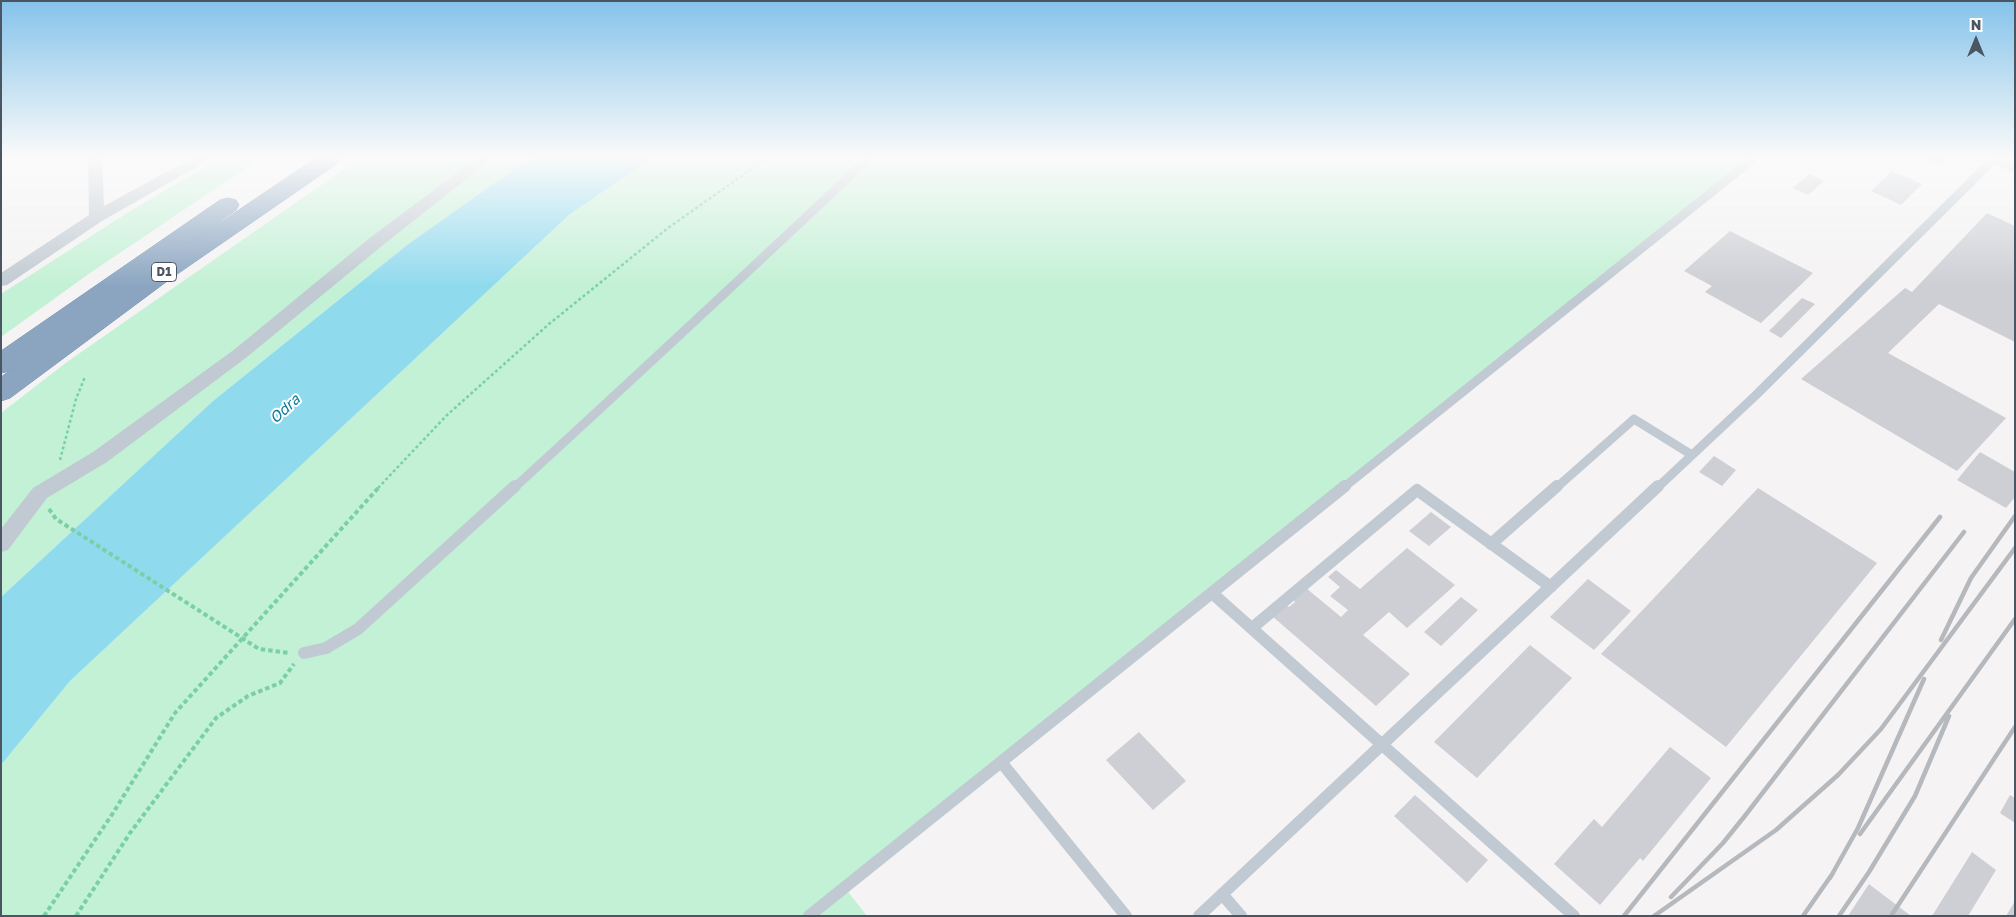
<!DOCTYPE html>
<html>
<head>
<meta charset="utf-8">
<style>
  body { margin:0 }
  #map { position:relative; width:2016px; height:917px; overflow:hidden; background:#f5f3f3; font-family:"Golos Text",sans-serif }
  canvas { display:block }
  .frame { position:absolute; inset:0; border:2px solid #4a5661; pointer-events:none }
  .north { position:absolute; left:1951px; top:15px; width:50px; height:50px; -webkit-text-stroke:4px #fff; paint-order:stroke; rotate:0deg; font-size:14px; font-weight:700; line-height:20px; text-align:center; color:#4a5661 }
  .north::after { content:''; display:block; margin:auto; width:18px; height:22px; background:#4a5661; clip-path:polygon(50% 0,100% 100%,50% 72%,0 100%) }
</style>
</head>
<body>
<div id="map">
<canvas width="2016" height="917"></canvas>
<div class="frame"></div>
<div class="north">N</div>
</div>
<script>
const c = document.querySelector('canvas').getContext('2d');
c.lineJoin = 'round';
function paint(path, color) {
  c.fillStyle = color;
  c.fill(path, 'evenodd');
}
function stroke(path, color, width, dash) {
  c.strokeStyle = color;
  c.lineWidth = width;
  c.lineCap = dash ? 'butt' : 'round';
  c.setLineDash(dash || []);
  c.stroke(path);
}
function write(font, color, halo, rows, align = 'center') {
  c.font = font + ' "Golos Text",sans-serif';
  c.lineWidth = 4;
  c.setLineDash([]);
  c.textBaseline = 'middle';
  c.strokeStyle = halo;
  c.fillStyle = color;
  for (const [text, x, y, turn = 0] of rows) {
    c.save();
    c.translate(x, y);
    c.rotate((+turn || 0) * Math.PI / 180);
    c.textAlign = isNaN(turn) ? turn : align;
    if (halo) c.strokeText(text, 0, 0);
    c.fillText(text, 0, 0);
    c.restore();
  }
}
paint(new Path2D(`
  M220,158h41l-171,115 -89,64v-43l126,-81z
  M360,158h170l-123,87 -194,156 -212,196v-184l66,-51z
  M653,158h1101l-909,730 22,28h-866v-151l69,-84 500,-467z`), '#c3f1d5');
paint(new Path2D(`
  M530,158h123l-83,56 -500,467 -69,84v-168l212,-196 194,-156z`), '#90daee');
paint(new Path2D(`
  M1920,158h29l-9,8z
  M1892,171l30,13 -21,21 -30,-14z
  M1809,174l15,7 -16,14 -15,-7z
  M1987,213l28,13v116l-76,-38 -51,49 118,65 -49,53 -156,-92 104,-91 7,4z
  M1730,231l83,42 -52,50 -56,-31 7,-6 -28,-15z
  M1802,298l13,6 -34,34 -12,-7z
  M1980,452l35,20v25l-9,11 -49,-28z
  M1714,456l22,14 -14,16 -23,-14z
  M1758,488l119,75 -151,184 -125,-93z
  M1431,512l20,15 -22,19 -20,-15z
  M1407,548l48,37 -48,43 -18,-16 -26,23 47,39 -34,32 -104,-90 14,-12 3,3 6,-5 -2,-3 13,-11 35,29 7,-7 -18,-14 10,-9 -12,-10 8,-7 24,19z
  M1588,579l43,32 -37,39 -44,-33z
  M1461,597l17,13 -37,36 -17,-14z
  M1530,645l42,33 -95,100 -43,-36z
  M1139,732l47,49 -33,29 -47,-50z
  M1670,747l41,31 -68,83 -3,-3 -40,47 -46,-41 40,-45 8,8z
  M1415,795l73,65 -21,23 -73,-67z
  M2010,795l5,3v25l-15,-10z
  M1972,852l24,18 -28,46h-36z
  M1869,884l42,32h-63z
  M2015,901v15h-9z`), '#cdcfd5');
const highway = new Path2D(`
  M316,158h25l-3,5 -168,116 -160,119 -9,3v-24l45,-32 -36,26 -9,2v-22l219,-151 8,-2 8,2 3,5 -3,5 -49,35z`);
stroke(highway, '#7690ad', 1);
stroke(new Path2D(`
  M60,460l16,-61 9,-22
  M378,488l68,-72 103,-92 119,-96 99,-70`), '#7ad0a6', 2.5, [3, 2.5]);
stroke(new Path2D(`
  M49,509l7,10 203,130 30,4
  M44,916l69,-103 62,-100 205,-227
  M76,916l54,-83 86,-115 32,-22 32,-13 14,-19`), '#7ad0a6', 4, [4.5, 3]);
stroke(new Path2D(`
  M514,488c119,-109 237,-219 355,-330
  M1343,488l411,-330
  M1556,488l78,-69 58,36
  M1657,488l98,-92 239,-237 21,9`), '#c1cad2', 9);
stroke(new Path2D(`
  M1491,544l66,-58
  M1212,593l362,323
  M1252,628l165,-138 134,97
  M304,653l22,-5 32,-19 157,-143
  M1001,762l125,154
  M1222,894l19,22
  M809,916l536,-430
  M1199,916l459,-430`), '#c1cad2', 12);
paint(new Path2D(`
  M88,158h14l2,48 88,-48h17l-2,3 -105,60 -95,64 -6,1v-13l88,-58z
  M477,158h16l-110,87 -136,112 -140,105 -60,36 -39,52 -7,2v-23l32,-41 60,-36 142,-103 136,-112z`), '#c1cad2');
paint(highway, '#8ba5c1');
stroke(new Path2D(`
  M1941,640l30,-62 44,-62
  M1860,834l155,-215
  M1830,878l28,-50 66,-149
  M1671,897l52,-54 21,-26 220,-285
  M1624,916l316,-399
  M1654,916l122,-86 62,-55 43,-46 134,-181
  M1803,916l30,-43
  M1839,916l30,-44 46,-76 34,-80
  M1891,916l124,-189`), '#b5b8bd', 4.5);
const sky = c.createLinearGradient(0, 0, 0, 286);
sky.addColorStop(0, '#85c3ea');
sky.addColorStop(0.55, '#fafafa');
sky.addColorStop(1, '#fafafa00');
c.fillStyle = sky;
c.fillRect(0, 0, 2016, 286);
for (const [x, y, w] of [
  [164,272,25]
]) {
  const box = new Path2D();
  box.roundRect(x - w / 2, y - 9.5, w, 19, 4);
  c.fillStyle = '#fff';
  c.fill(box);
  stroke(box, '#4a5661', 1);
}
write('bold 12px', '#4a5661', null, [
  ["D1",164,272]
]);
write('italic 15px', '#0c7c9b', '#fff', [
  ["Odra",285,409,-43]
]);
</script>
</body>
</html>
